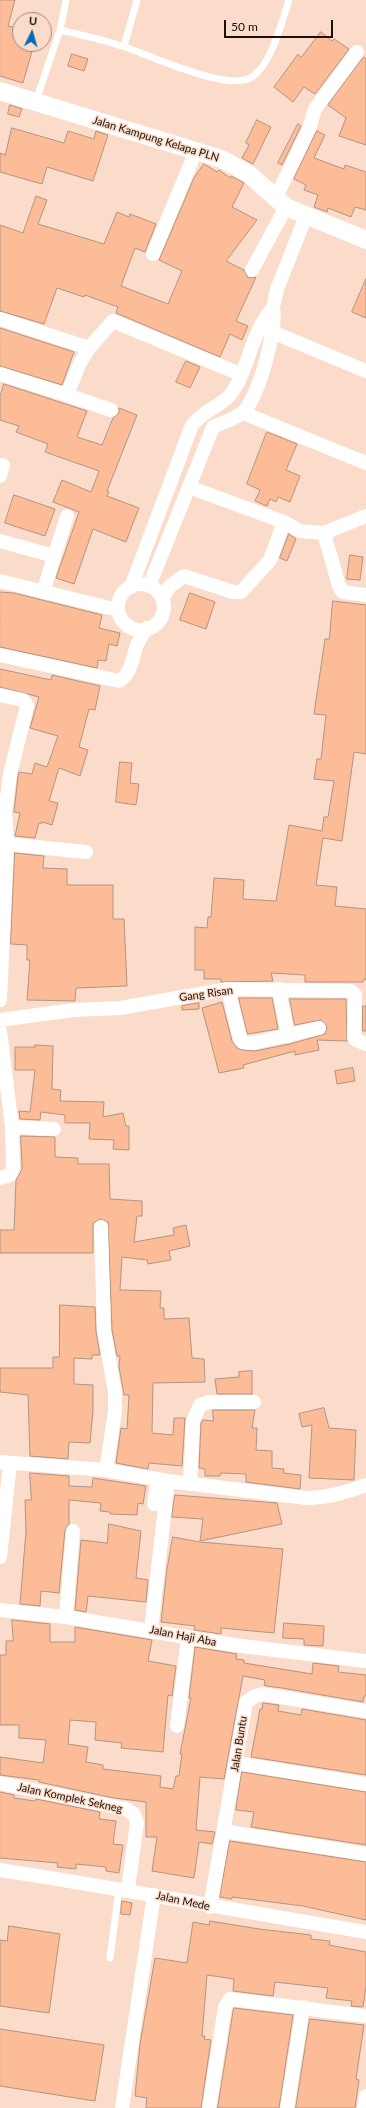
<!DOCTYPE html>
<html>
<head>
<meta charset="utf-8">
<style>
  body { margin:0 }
  #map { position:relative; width:366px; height:2108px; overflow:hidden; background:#fbdbc9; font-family:Lato,sans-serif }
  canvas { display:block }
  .north { position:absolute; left:12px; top:12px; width:40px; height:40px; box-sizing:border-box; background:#fbdbc9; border:1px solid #a18a7d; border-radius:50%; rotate:5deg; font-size:11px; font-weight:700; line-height:16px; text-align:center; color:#1b100a }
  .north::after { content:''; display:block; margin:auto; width:14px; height:18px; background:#016bb7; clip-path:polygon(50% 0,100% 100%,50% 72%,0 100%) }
  .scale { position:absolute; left:224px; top:20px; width:109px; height:18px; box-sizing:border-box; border:2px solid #1b100a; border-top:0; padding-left:5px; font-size:12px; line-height:14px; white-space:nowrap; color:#1b100a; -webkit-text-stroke:3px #fbdbc9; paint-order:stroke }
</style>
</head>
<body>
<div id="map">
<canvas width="366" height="2108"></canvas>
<div class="north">U</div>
<div class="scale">50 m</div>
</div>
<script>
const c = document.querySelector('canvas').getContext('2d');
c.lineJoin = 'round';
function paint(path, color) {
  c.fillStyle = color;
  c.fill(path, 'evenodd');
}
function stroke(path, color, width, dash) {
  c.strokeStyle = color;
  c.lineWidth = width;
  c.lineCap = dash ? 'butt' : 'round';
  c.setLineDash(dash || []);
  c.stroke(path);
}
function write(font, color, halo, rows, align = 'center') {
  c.font = font + ' Lato,sans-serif';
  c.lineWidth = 3;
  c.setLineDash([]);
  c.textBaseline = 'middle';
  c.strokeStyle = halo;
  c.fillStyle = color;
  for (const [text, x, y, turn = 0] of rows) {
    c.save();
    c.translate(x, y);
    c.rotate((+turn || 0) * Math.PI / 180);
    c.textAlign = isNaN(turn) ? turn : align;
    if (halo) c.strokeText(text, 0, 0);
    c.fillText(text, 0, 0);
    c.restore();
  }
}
const building = new Path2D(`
  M0,0h15l-7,26 12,3v15h14l-11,39 -23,-7z
  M321,32l11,9 2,-2 15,10 -34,45 -11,-7 -11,15 -19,-15 24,-33 3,3z
  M72,54l16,5 -4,12 -16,-5z
  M364,57l2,2v86l-27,-9 7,-18 -18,-13z
  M10,105l12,4 -3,8 -11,-3z
  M257,120l14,7 -18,37 -11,-6 7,-13 -3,-2z
  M298,124l3,2 -19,39 -4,-2z
  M12,128l52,15 4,-12 26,8 2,-8 12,4 -15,46 -46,-14 -5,17 -42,-12v-19l5,2z
  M317,131l8,4 -11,23 30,11 1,-4 21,7v38l-11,-3 -4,10 -23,-9 -1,4 -13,-5 4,-12 -14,-5 2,-5 -12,-6z
  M204,164l13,8 2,-2 11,8 1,-2 13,7 -12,24 25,13 -31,41 18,9 4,8 8,-1 -20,44 12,5 -6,14 -12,-6 -10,23 -104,-44 2,-6 -33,-12 -1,2 -27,-9 -13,36 -44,-13v-86l23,8 13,-37 11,4 -9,24 66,20 13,-32 12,5 1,-3 26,10 -11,28 -10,-4 -14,38 47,18 14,-33 -23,-11 35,-82z
  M366,279v39l-14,-6z
  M0,328l74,24 -12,33 -62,-19z
  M186,361l14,6 -10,21 -14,-6z
  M4,384l83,27 -10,26 25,8 11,-27 6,-5v-5l18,7 -30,76 2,1 -2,4 32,12 -6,15 -7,19 -33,-13 -19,55 -18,-6 23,-66 -26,-10 9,-22 29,12 8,-21 -54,-19 3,-8 -32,-12 3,-6 -19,-6v-23z
  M267,432l30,12 -11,26 14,6 -10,26 -12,-5 -2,5 -6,-3 -3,7 -12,-5 5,-11 -13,-6z
  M14,495l41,14 -10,27 -40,-13z
  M289,534l7,5 -9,22 -7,-3z
  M350,555l13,2 -3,23 -13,-1z
  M0,592l14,1 88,22 -3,13 21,5 -3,13 -8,-2 -3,17 -8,-1 -1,8 -97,-21z
  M190,593l25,9 -9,27 -26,-9z
  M333,601l33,4v149l-12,-2 -12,89 -19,-3 -7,47 21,2 -2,19 31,3v71l-2,-1 -1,3h-58v-7l-34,-2 2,8 -52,1v-3h-17v-9h-9v-43l12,1 1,-11h3l3,-39 30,2 -1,19 33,2 13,-76 33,6 2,-14h4l6,-36 -20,-2 3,-20h4l5,-44 -12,-1 11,-75h4z
  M0,669l51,11 1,-5 48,11 -5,24 -6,-1 -10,38 9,3 -8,26 -21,-8 -10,33 9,2 -6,22 -10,-3 -1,2 -2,-1 -4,15 -20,-2 5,-23 -6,-1 4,-36 1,-4 13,2 3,-11 12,4 11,-31 -28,-8 9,-31 -39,-10z
  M120,762l12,1 -2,20 9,1 -3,21 -20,-3z
  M15,853l29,3 -1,12 24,1v16h46v34h11l3,67 -51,2 -1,13 -48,-1 3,-40h-3v-15l-16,-1z
  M239,998h33l6,31 -30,5z
  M290,999h56l1,42 -30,-1 2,10 -24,5v-4l-52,14 1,3 -25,5 -17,-65 20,-6 10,39 5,7 5,2 13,1 35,-7 35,-10 2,-8 -6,-6 -26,5z
  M199,1003v6l-17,1v-4z
  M363,1006h3v25h-3z
  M35,1045l18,1 -1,43 9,1 -1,11 44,1 -1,15 20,-4 3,13h3v24l-16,-1 1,-9 -25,-1 1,-16h-25v-8l-24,-3 -1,8 -20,-1 -1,-8 11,1 5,-42h-20v-23h20z
  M353,1068l2,13 -18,3 -2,-13z
  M21,1136l34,1v20l23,1v6h31l1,35 32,2v15h-5l-3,26 40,-7 -1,-7 13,-3 4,21 -21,5 2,9 -23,4 -1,-4 -25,-3 -2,33 41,1 -1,17h4v11l25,-1 3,40 12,1 1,23 -52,1 -1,50 21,2 1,-17h11l-3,48 -33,-3 -1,6 -32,-6 5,-35 6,1 2,-34h-5l-5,-28 1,-11h-3l-5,-26 -4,-108 -8,-3 -7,4v30h-93v-23h14l2,-50 6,-11z
  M60,1305l35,2 1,24 4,24h-8v4l-18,-1v26l19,1v26l-3,32 -21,-1 -1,17 -38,-3 -2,-61 -28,-3v-24h53v-11h6z
  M252,1371v23h-35l-2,-15 24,-2v-5z
  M324,1408l5,20 27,2 -2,50 -45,-2 3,-53 -10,2 -3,-13z
  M213,1410h42l-3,18h5l-1,22 16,1v17l12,1 -1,4 18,2 -1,14 -54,-7v-8l-25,-1 -1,3h-15v-7l-6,-1 2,-45 2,-3 10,1z
  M30,1473l39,3v10l23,1 1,-9 53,8 -3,18 -5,-1 -1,12 -27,-1v-2l-10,-1 1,-8 -32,-3v24l-4,6 -6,63 -18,-2 -1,15 -20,-2 6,-73 -1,-31h6z
  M175,1495l102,8 5,21 -82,17 3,-22 -31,-2z
  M109,1524l32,7 -5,47 12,2 -2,22 -58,-6 -2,16 -11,-2 6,-70 26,3z
  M173,1537l27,5 83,7 -9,84 -53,-5v6l-27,-4 1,-4 -34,-4 6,-53z
  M12,1620l38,4v18h25v-15l77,13 -4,21 28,5 -4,30 -4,-1 -5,57 -42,-4 1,-5 -27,-3 1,-18 -26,-2 -2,24 20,3 -2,15 17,3v4l58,7 -1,11 13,2 3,-13h3l3,-22h-2l11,-56h-2l6,-51 42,7 -1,5 8,1v3l68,11 1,-11 26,3 -1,6 28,3v21h-2l-1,6 -81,-14 -16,-2 -2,-1 1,-5 -22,-4 -19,103 -24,-2 -4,53 19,2 -3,12 -13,-2 -5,36 -42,-7 5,-34h-11v-35l-32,-4 -75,-16v-2l-39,-5v-18l43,6 3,-23 -27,-2v-13h-19v-70h6v-14h7z
  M284,1623l40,3 -1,20 -19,-1v-6l-21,-1z
  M263,1703l16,2 -1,6 23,4 1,-6 64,11v55l-115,-18 9,-48h2z
  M242,1772l124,20v53l-115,-18 3,-15 -18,-2z
  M0,1792l14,3v3l21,3 1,-2 64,13 -1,7 17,2 -3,23 10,1 -4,28 -13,-2v-4l-30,-3v5l-19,-2 1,-4 -58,-5z
  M230,1841l136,21v58l-63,-14 -71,-9v2l-12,-2z
  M122,1901l10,2 -2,12 -9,-1z
  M210,1921l49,8 52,6v4l19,2 -1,4 37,7v35l-3,20 -12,-1 1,-5 -26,-3 2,-10 -53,-6 -2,14 -40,-5 1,-12 -27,-4 -5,61h3l-1,3 7,1 -10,68h-55l1,-10 -12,-2 5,-52 15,-86 32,5 6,-41 16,3z
  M9,1926l51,8 -11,79 -49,-7v-66l7,1z
  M234,2008l59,7 -14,93h-61z
  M310,2019l54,6 -8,54 3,1 -4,28h-59z
  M0,2029l104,16 -9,56 -95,-15z`);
paint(building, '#fcbc97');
stroke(building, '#b19483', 1);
stroke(new Path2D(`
  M60,30c21,5 44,10 65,17 26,9 102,44 125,31 21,-11 32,-57 39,-78
  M124,46l13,-46
  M36,101l24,-71 6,-30
  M110,1958l9,-70`), '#fff', 7);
stroke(new Path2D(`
  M275,199l34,-70 6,-20 42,-57
  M153,254l43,-103
  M252,270l34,-63
  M273,308l4,-19 29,-73
  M0,319l89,29
  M265,329l101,42
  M0,374l67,21
  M111,410l-44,-15 12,-30 10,-17 24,-27 127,53
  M243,413l123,50
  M0,476l3,-11
  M189,487l95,35 16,9 24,2 42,-17
  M324,533l15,53 4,6 23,3
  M0,541l54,15
  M0,581l118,29
  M118 607a23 23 0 1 1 46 0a23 23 0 1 1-46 0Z
  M131,587l61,-162c11,-14 30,-20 38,-30 19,-24 20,-62 43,-87 4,21 -14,89 -30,104 -7,7 -22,11 -30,15l-64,159
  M43,592l24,-76
  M162,599l8,-13 14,-10 49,16h8l29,-32 14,-38
  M0,655l119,26c13,-8 13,-23 18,-36 2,-6 7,-12 10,-17
  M0,695l23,5 4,6 -17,68 -5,38 2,32 -7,156
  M7,844l79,8
  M228,989l12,50 3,3 10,1 66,-15
  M279,989l9,47
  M0,1020l73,-10 47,-2 108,-19 123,2 4,4 -1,42 2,3 10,4
  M0,1031l12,96 1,42 -3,6 -10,3
  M12,1127l42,2
  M101,1227l3,104 11,61v19l-9,59
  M0,1462l106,8 62,11 138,17c22,0 40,-6 60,-13
  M190,1484l3,-63 7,-16 9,-3h45
  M154,1504l4,-25
  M0,1557l10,-94
  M0,1610l66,7 168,28 132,16
  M66,1617l7,-86
  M151,1630l17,-149
  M177,1726l11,-88
  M237,1763l129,21
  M0,1783l126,26 8,5 3,8 -9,67
  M224,1831l142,23
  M0,1870c122,19 244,42 366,62
  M210,1907l36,-205 9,-6 8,-2 103,17
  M122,2108l32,-213
  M209,2108l16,-101 5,-8 136,17
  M287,2108l16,-101
  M364,2108l2,-12`), '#fff', 14);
stroke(new Path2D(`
  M0,91l222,68 27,15 37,33 80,33`), '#fff', 18);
write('11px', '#1b100a', '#fbdbc9', [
  ["Jalan Kampung Kelapa PLN",156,139,17],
  ["Gang Risan",206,994,-8],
  ["Jalan Haji Aba",183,1636,11],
  ["Jalan Buntu",239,1744,-81],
  ["Jalan Komplek Sekneg",70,1798,12],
  ["Jalan Mede",183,1901,12]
]);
</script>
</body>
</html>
